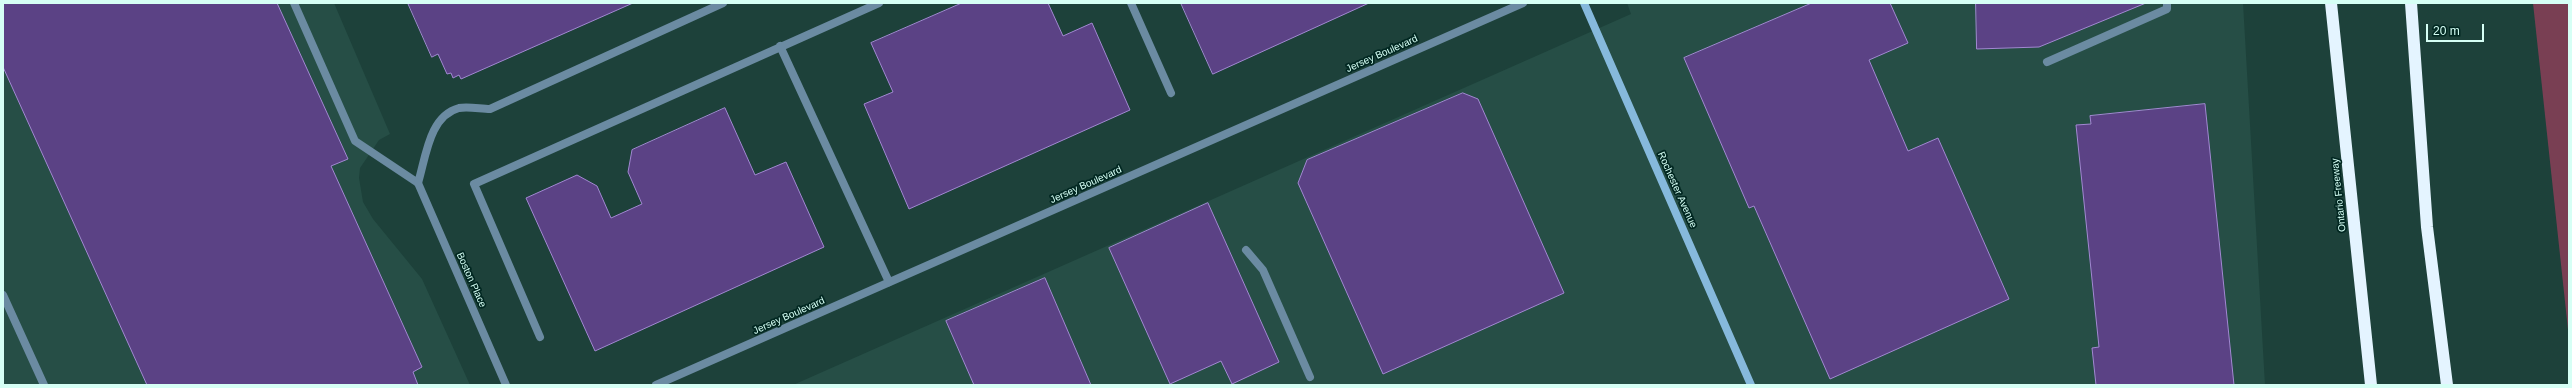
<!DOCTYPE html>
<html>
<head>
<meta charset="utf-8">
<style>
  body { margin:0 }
  #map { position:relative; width:2572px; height:388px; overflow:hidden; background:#1d413a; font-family:Helvetica,sans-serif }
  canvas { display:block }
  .frame { position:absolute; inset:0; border:4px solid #d6fff5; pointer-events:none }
  .scale { position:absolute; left:2426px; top:24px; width:58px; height:18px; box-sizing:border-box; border:2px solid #d6fff5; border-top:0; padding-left:5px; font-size:12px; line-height:14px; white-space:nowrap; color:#d6fff5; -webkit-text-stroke:3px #012721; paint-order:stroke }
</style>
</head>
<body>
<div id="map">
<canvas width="2572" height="388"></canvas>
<div class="frame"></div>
<div class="scale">20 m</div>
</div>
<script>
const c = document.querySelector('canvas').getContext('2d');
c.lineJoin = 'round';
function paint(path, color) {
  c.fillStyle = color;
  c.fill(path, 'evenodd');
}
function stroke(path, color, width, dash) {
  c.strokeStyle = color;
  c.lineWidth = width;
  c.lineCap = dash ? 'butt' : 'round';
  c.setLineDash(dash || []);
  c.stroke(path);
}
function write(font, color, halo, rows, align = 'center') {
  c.font = font + ' Helvetica,sans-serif';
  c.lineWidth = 3.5;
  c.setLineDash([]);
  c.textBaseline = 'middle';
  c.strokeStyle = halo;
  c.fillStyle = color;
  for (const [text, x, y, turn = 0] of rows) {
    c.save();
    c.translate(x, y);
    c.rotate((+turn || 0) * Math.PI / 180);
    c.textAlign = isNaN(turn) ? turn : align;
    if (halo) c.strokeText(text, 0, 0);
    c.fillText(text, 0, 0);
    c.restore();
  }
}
paint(new Path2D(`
  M3,3h331l56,131 -11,6 -19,28 -1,10 4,24 10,17 49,60 48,106h-467z
  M1627,3h616l22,382h-1472l838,-371z`), '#264e46');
paint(new Path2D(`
  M2533,3h36v336z`), '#793f53');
const building = new Path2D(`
  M3,3h274l71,156 -17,7 91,201 -9,5 5,13h-271l-144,-318z
  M408,3h225l-172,76 -2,-4 -6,3 -2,-5 -4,1 -9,-20 -6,3z
  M962,3h86l15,33 29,-13 38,87 -221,99 -45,-105 29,-12 -22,-49z
  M1181,3h188l-156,71z
  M1812,3h78l18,40 -39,17 39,91 30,-13 71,161 -179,80 -76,-173 -5,2 -65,-150z
  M1976,3h170l-107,44 -62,2z
  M1463,93l15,6 86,194 -181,81 -85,-191 9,-23z
  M2205,104l29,281h-138l-4,-37 7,-1 -23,-222 15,-1 -1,-8z
  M725,108l30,67 31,-13 38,85 -229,104 -69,-153 51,-23 20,11 14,32 31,-14 -14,-32 4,-22z
  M1208,203l71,159 -47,22 -11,-23 -51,23 -61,-136z
  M1045,278l46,107h-117l-28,-64z`);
paint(building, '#5b4285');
stroke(building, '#a288d2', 1);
stroke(new Path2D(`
  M294,3l61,138 63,42c8,-26 11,-67 41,-75 9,-2 22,1 31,1l233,-106
  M1131,3l40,90
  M780,46l109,236
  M2047,62l120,-53v-6
  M1246,250l17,20 47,107
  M3,295l41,90
  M540,337l-66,-153 405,-181`), '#6b8ba2', 8);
stroke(new Path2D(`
  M418,183l88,202
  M656,385l867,-382`), '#6b8ba2', 8);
stroke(new Path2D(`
  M1584,3l167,382`), '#86b9dc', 8);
stroke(new Path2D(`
  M2331,3l40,382
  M2411,3l16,224 20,158`), '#e4f4ff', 12);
write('10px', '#d6fff5', '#012721', [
  ["Jersey Boulevard",1382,54,-24],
  ["Jersey Boulevard",1086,185,-24],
  ["Rochester Avenue",1677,190,66],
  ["Ontario Freeway",2339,195,-96],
  ["Boston Place",471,280,66],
  ["Jersey Boulevard",789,316,-24]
]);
</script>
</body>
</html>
